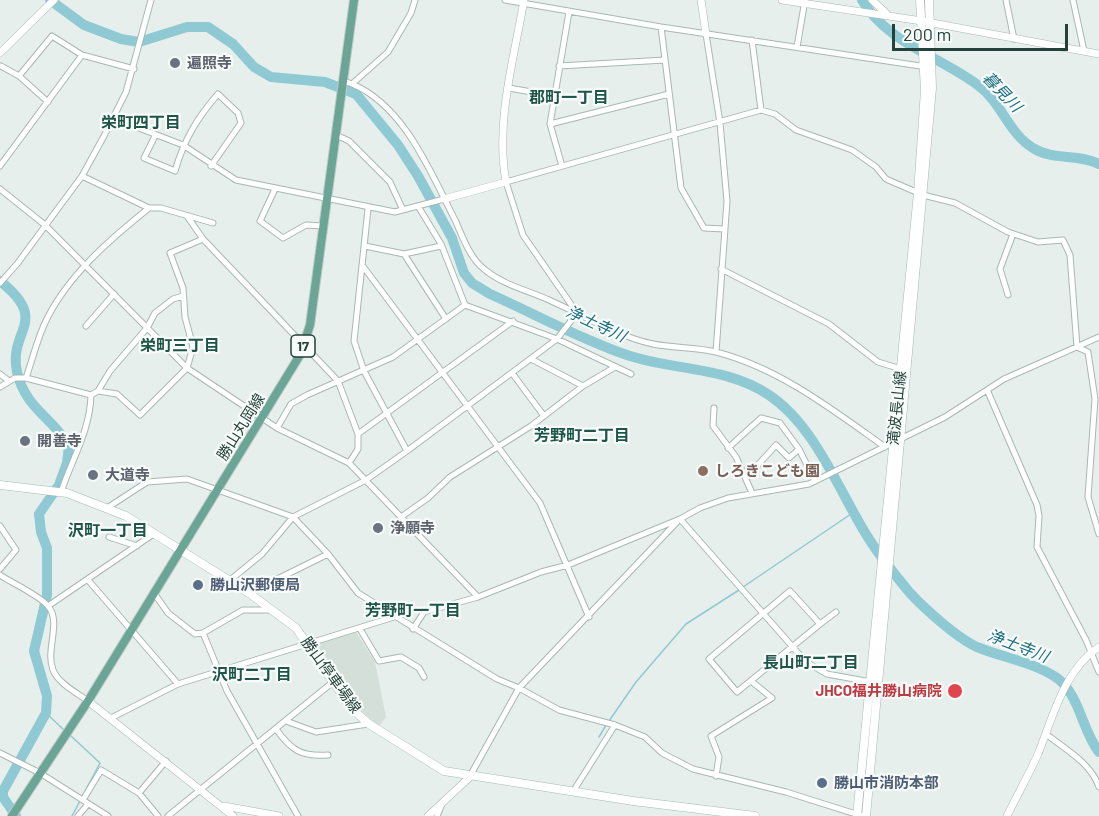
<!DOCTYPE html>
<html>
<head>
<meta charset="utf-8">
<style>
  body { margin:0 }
  #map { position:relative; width:1099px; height:816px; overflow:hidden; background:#e6efeb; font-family:Barlow,sans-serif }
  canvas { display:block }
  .scale { position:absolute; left:892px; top:24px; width:176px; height:27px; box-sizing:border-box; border:3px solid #24423a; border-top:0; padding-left:8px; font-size:18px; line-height:21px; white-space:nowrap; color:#24423a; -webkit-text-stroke:4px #f7fbf9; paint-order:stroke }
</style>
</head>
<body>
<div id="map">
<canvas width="1099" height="816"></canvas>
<div class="scale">200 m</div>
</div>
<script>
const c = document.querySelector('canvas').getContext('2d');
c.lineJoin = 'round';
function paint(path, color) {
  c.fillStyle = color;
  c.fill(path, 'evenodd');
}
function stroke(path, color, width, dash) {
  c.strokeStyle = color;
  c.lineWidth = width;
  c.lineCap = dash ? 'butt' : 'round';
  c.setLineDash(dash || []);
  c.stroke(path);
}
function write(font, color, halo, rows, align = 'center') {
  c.font = font + ' Barlow,"Noto Sans JP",sans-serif';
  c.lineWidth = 4.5;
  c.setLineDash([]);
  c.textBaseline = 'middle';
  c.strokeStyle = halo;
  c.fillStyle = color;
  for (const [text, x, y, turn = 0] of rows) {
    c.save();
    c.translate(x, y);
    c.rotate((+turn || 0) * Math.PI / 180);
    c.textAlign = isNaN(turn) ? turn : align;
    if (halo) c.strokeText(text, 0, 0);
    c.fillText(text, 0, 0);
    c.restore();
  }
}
paint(new Path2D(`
  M356,632l19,30 11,55 -7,9 -27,-23 -39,-59z`), '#d4dfda');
stroke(new Path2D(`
  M743,587l111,-75
  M46,713l18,17
  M609,721l27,-39 50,-58 53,-34
  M70,735l30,28 -18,34
  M599,737l7,-12
  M72,816l8,-15`), '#8ec9d4', 1.5);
stroke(new Path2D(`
  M50,0l34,25 37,14 18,3 48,-15h21l25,17 21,23 17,10 54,5 31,12 42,51 20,31 34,62 12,35 8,10 18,11c45,20 90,45 137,61 48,16 98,11 142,40 47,31 71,99 100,144 12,19 27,37 41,54 15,16 47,45 67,54 27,11 56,15 80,31 23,17 25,53 42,74
  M862,0c25,43 79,57 117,86 22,16 30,48 54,62 20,13 45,5 66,16
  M0,281c51,41 8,48 17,91 8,36 36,46 52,74l-2,17 -8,22 -20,29 2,18 6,16v47l-13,56 13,45 -1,17 -43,78v6l13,19`), '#8ec9d4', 10);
const minor = new Path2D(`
  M505,0l156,27 266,40
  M1006,0l8,39
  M1073,0l11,51
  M661,27l20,161 23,40 20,1
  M706,34l14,89 7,78 -11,151
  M752,40l9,70
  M797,47l8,-47
  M1,66l18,10 29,26
  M559,66l106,-6
  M19,76l33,-40 30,19
  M344,81l8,3 36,-32 23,-39 4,-13
  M352,84c53,22 80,91 104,138 7,16 14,36 28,47 19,16 43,21 65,31 34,15 67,36 104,44 20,4 43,3 63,8 63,16 117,58 169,95
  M509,88l45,8
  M113,118l70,27 53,35 159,32 49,-13
  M550,124l119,-30
  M336,135l13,6 41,41 13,28
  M155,136l-11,22 31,13c9,-31 22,-53 43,-77l20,19 3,10 -30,43
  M0,166l82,-111 52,14
  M562,166l-12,-42 19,-112
  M82,176l67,32h12l52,15
  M0,189l45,36 142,143 90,60 72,35 129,134
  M275,189l-15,32 23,17 23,-13 17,1
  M418,206l23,38 24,61 92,34 74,35
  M368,209l-14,132 10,30 43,80
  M187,216l16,23 135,142 20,53
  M365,246l39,8 42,65
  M404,254l37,-8
  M362,265l178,238 49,114
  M721,269l108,55 49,38 23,7
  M0,283l17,-19 65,-88 22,-40 22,-44 25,-92
  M1008,295l-8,-26 13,-35
  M577,313l-54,-78 -17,-53 255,-72 14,4 21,16 56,20 24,17 10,12 37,16 32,8 53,29 30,10 25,-2 7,15 7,92
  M86,326l28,-32
  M1077,347l11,5 7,47 -7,98 11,37
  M531,359l52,27
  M512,373l32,43
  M0,374l9,7
  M26,378c6,-18 11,-37 18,-53 21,-47 65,-85 105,-117
  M0,387l15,-9h11l65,17 7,-4 12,-20 37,-43 8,-15 18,-14 10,-3
  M98,391l19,3 23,21 47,-47 6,-21 -8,-30 -2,-29 -13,-35 33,-14
  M988,392l49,113 2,11 -2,31 49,93 13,32
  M714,408l-1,18 23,31 16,36
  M277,428l14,-24 16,-9 86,-38 72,-52
  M728,448l33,-30 19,5 19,26 16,32
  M349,463l9,-14v-15l155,-113
  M746,478l30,-33 13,13 10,-9
  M61,492c11,-33 29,-61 30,-97
  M107,508l40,-26 40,-3 106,38 35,37 30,39 139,86 22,9 40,22 56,15 30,12 17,16 31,16 93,23 76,24
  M401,517l27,-19 22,-21 81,-51 52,-40 32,-19
  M680,519l126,143 21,12 44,8
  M0,526l16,24 -16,19
  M109,537l28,9
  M0,575c12,8 39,20 48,31 14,16 -3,44 5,64 5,13 24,23 35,31
  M88,580l90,104
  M229,581l33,-27 31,-37 73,-37 41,-29 150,-112 20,-26
  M790,591l30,33 -83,68 -28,-33z
  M154,593l14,20 27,21 8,-1
  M249,593l79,-39
  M48,606l107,-73
  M270,610h-27l-40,23 24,58 71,125
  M820,624l16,-12
  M360,629l19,32 22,-4 18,11 5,9
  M413,629l11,-17 54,-15 63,-25 27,-7 112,-46 20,-11 28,-10 81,-14 136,-67 59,-38 95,-42
  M111,718l67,-34 216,-67
  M286,721l30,11 52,-8
  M276,729c15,21 25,28 52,26
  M1046,734c19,15 45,29 53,53
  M0,753l40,20 68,43
  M470,776l49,-88 158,-166
  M716,776l3,-19 -8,-21 61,-38 -21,-17
  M574,790l41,-65
  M139,793l27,-32
  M83,800l18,-30 38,23 19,23
  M78,816l10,-12
  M168,816l165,-134
  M437,816l5,-12`);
const tertiary = new Path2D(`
  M701,0l5,34
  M782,0l140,21 177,33
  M872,0l17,16
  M0,53l54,-53
  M444,199l62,-17c-11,-60 8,-123 18,-182
  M88,701l145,115
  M224,806l55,10
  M428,816l42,-39
  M1007,816c10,-21 22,-41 31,-62 15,-37 26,-84 61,-107`);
const secondary = new Path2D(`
  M0,485l67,8 59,23 123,77 47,35 56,81 17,15 75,47 189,30 122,15
  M857,816l61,-623 7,-103 -5,-90
  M866,816l66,-728 -3,-88`);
const primary = new Path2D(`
  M12,816l76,-115 212,-346 10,-30 44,-325`);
stroke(minor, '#a8b8b2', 7);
stroke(tertiary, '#a8b8b2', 8);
stroke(secondary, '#a4bbb3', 9);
stroke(primary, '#c2cac8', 10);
stroke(minor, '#fff', 5);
stroke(tertiary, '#fff', 7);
stroke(secondary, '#fff', 8);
stroke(primary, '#6aa596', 8);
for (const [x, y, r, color] of [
  [175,63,6,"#6b7280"],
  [25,441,6,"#6b7280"],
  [703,471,6,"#8d6e63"],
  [93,475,6,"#6b7280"],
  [378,528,6,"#6b7280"],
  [198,585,6,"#5c6f8a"],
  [955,691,8,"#e0444e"],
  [822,783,6,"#5c6f8a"]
]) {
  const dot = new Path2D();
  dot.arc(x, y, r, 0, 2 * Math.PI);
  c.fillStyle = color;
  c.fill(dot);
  stroke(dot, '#f7fbf9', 2);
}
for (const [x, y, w] of [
  [303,346,24]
]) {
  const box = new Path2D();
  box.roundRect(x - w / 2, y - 11, w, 22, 4.5);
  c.fillStyle = '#f7fbf9';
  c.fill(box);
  stroke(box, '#24423a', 1.5);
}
write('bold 14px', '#24423a', null, [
  ["17",303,346]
]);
write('bold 15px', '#5b616d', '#f7fbf9', [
  ["遍照寺",187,63],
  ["開善寺",37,441],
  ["大道寺",105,475],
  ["浄願寺",390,528]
], 'left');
write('15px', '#24423a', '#f7fbf9', [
  ["滝波長山線",897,408,-84],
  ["勝山丸岡線",241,427,-58],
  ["勝山停車場線",331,675,54]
]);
write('bold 15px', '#785e54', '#f7fbf9', [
  ["しろきこども園",715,471]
], 'left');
write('bold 15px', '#4e5e75', '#f7fbf9', [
  ["勝山沢郵便局",210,585],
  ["勝山市消防本部",834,783]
], 'left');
write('bold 15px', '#be3a42', '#f7fbf9', [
  ["JHCO福井勝山病院",942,691]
], 'right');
write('italic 16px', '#1c6f80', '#f7fbf9', [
  ["暮見川",1002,92,46],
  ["浄土寺川",596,324,25],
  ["浄土寺川",1018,646,21]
]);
write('bold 16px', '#1f5548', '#f7fbf9', [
  ["郡町一丁目",569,98],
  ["栄町四丁目",141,123],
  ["栄町三丁目",180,346],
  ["芳野町二丁目",582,436],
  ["沢町一丁目",108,531],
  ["芳野町一丁目",413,611],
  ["長山町二丁目",811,663],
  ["沢町二丁目",252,675]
]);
</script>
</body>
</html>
